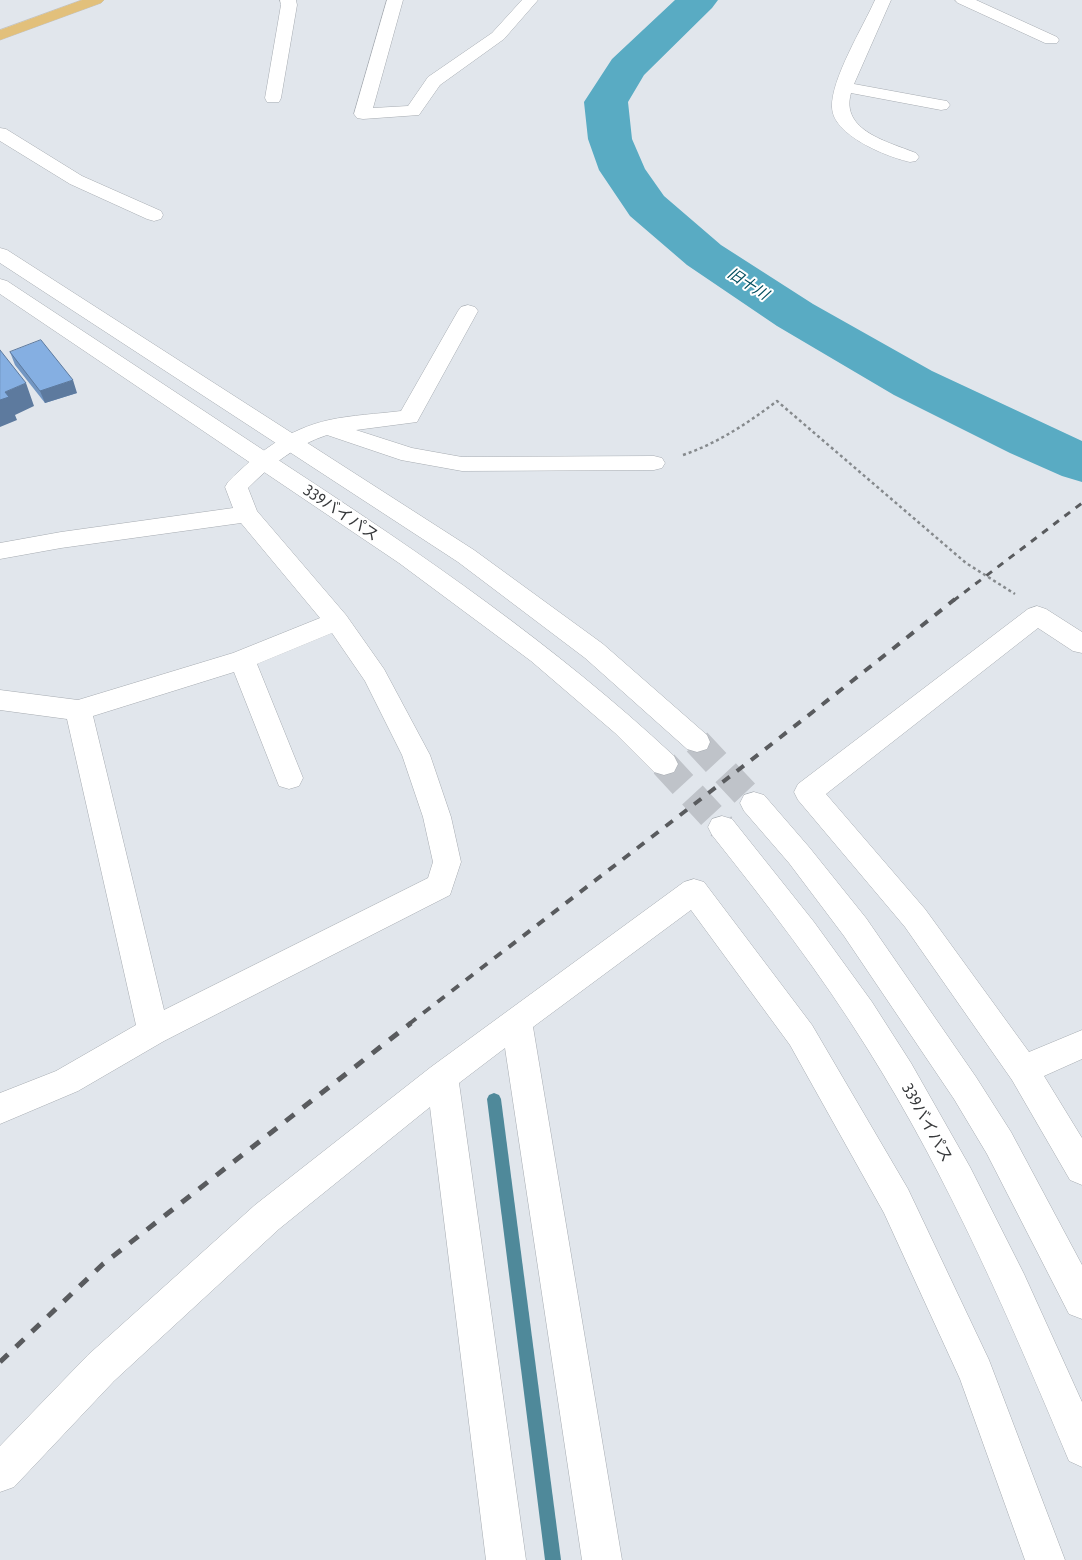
<!DOCTYPE html>
<html>
<head>
<meta charset="utf-8">
<style>
  body { margin:0 }
  canvas { display:block; background:#e1e6ec }
</style>
</head>
<body>
<canvas width="1082" height="1560"></canvas>
<script>
const c = document.querySelector('canvas').getContext('2d');
c.lineJoin = 'round';
function paint(path, color) {
  c.fillStyle = color;
  c.fill(path, 'evenodd');
}
function stroke(path, color, width, dash) {
  c.strokeStyle = color;
  c.lineWidth = width;
  c.lineCap = dash ? 'butt' : 'round';
  c.setLineDash(dash || []);
  c.stroke(path);
}
function write(font, color, halo, rows, align = 'center') {
  c.font = font + ' "Asap Condensed","Noto Sans JP",sans-serif';
  c.lineWidth = 4;
  c.setLineDash([]);
  c.textBaseline = 'middle';
  c.strokeStyle = halo;
  c.fillStyle = color;
  for (const [text, x, y, turn = 0] of rows) {
    c.save();
    c.translate(x, y);
    c.rotate((+turn || 0) * Math.PI / 180);
    c.textAlign = isNaN(turn) ? turn : align;
    if (halo) c.strokeText(text, 0, 0);
    c.fillText(text, 0, 0);
    c.restore();
  }
}
paint(new Path2D(`
  M494,1093l5,2 2,4 60,461h-16l-58,-461 2,-4z`), '#4f899a');
paint(new Path2D(`
  M675,0h43l-6,8 -68,67 -16,27 4,37 13,30 19,27 57,49 92,59 119,67 150,70v41l-20,-6 -52,-23 -116,-58 -117,-69 -90,-61 -57,-49 -31,-46 -11,-31 -4,-37 28,-43z`), '#59abc3');
stroke(new Path2D(`
  M697,742l57,61
  M664,764l58,63`), '#bfc3c9', 28, [28, 14]);
const minor = new Path2D(`
  M280,0h16l1,5 -16,93 -2,4h-12l-2,-4 16,-93z
  M387,0h16l-30,108 35,-2 20,-29 64,-44 30,-33h16l-34,39 -64,46 -21,30 -56,4 -6,-1 -3,-4z
  M875,0h16l-37,84 87,16 6,1 3,4 -3,4 -6,1 -90,-17c-11,38 38,49 65,60l3,4 -3,4 -6,1c-23,-5 -78,-27 -78,-55 -1,-28 31,-80 43,-107z
  M955,0h21l81,37 2,3 -2,3h-12l-87,-40z
  M0,128l6,1 76,47 79,35 2,4 -2,4 -7,2 -7,-2 -77,-35 -70,-43z
  M468,305l7,2 3,4 -61,111 -61,8 56,18 50,9 192,-1 8,2 3,5 -3,5 -8,2 -192,1 -61,-11 -74,-25c-31,10 -57,31 -79,53l9,23 89,104 38,54 46,86 21,62 10,45 -11,33 -286,146 -86,50 -78,33v-31l56,-22 80,-46 -69,-306 -67,-9v-20l78,10 155,-47 87,-35 -79,-95 -180,25 -61,11v-16l61,-11 172,-24 -8,-21 3,-5c29,-29 60,-53 101,-62 23,-5 48,-6 72,-9l57,-100 3,-4zM332,633l33,48 37,74 21,62 10,45 -5,16 -264,132 -71,-294 141,-44 45,114 10,3 10,-3 4,-8 -46,-114z
  M1037,606l9,3 36,23v21l-9,-2 -35,-23 -212,166 99,115 104,143 53,-22v29l-38,17 38,62v47l-12,-5 -58,-100 -107,-153 -107,-127 -4,-8 4,-8 230,-175z
  M694,879l10,3 108,143 96,164 81,171 76,200h-40l-65,-181 -76,-166 -94,-168 -99,-135 -158,117 89,533h-40l-77,-512 -46,35 67,477h-40l-56,-453 -151,122 -165,152 -100,106 -14,5v-46l88,-91 167,-150 176,-138 253,-185z`);
const tertiary = new Path2D(`
  M0,248l7,2 467,300 129,94 104,91 3,7 -3,7 -10,3 -10,-3 -102,-91 -127,-96 -458,-299z
  M0,279l7,2c94,62 188,124 282,186 135,88 267,179 385,289l4,8 -4,8 -10,3 -10,-3 -39,-39 -84,-72 -132,-98 -399,-269z
  M754,792l10,3 45,52 57,71 110,159 35,55 71,133v54l-13,-5 -82,-160 -33,-55 -110,-163 -55,-73 -45,-52 -4,-8 4,-8z
  M722,816l10,3 82,103 58,80 39,61 59,104 54,107 58,128v65l-13,-6c-59,-141 -120,-283 -202,-413 -46,-74 -100,-144 -155,-213l-4,-8 4,-8z`);
const trunk = new Path2D(`
  M82,0h22l-3,3 -101,37v-10z`);
stroke(minor, '#a6abb1', 1);
stroke(tertiary, '#a6abb1', 1);
stroke(trunk, '#c3c4c4', 1);
stroke(new Path2D(`
  M683,455c35,-12 65,-32 94,-54l189,162 49,31`), '#868a8d', 2.5, [3, 3]);
paint(minor, '#fff');
paint(tertiary, '#fff');
paint(trunk, '#e2c07b');
stroke(new Path2D(`
  M953,601l129,-98`), '#595b5e', 3, [7, 7]);
stroke(new Path2D(`
  M409,1024c182,-141 366,-280 546,-425`), '#595b5e', 4, [9, 9]);
stroke(new Path2D(`
  M0,1362l103,-98 308,-241`), '#595b5e', 5, [11, 11]);
paint(new Path2D(`
  M10,352l67,41 -32,10 -30,-38z`), '#7296c2');
paint(new Path2D(`
  M73,380l4,13 -32,10 -5,-12z
  M26,383l8,23 -19,9 2,5 -17,7v-27l5,-8z`), '#5d7a9e');
const building = new Path2D(`
  M41,340l32,40 -33,11 -30,-39z
  M0,350l26,33 -21,9 4,5 -9,3z`);
paint(building, '#85afe2');
stroke(building, '#5d7a9e', 1);
write('italic 15px', '#004d5e', '#fff', [
  ["旧十川",748,284,33]
]);
write('16px', '#37393b', '#fff', [
  ["339バイパス",341,513,34],
  ["339バイパス",927,1123,61]
]);
</script>
</body>
</html>
